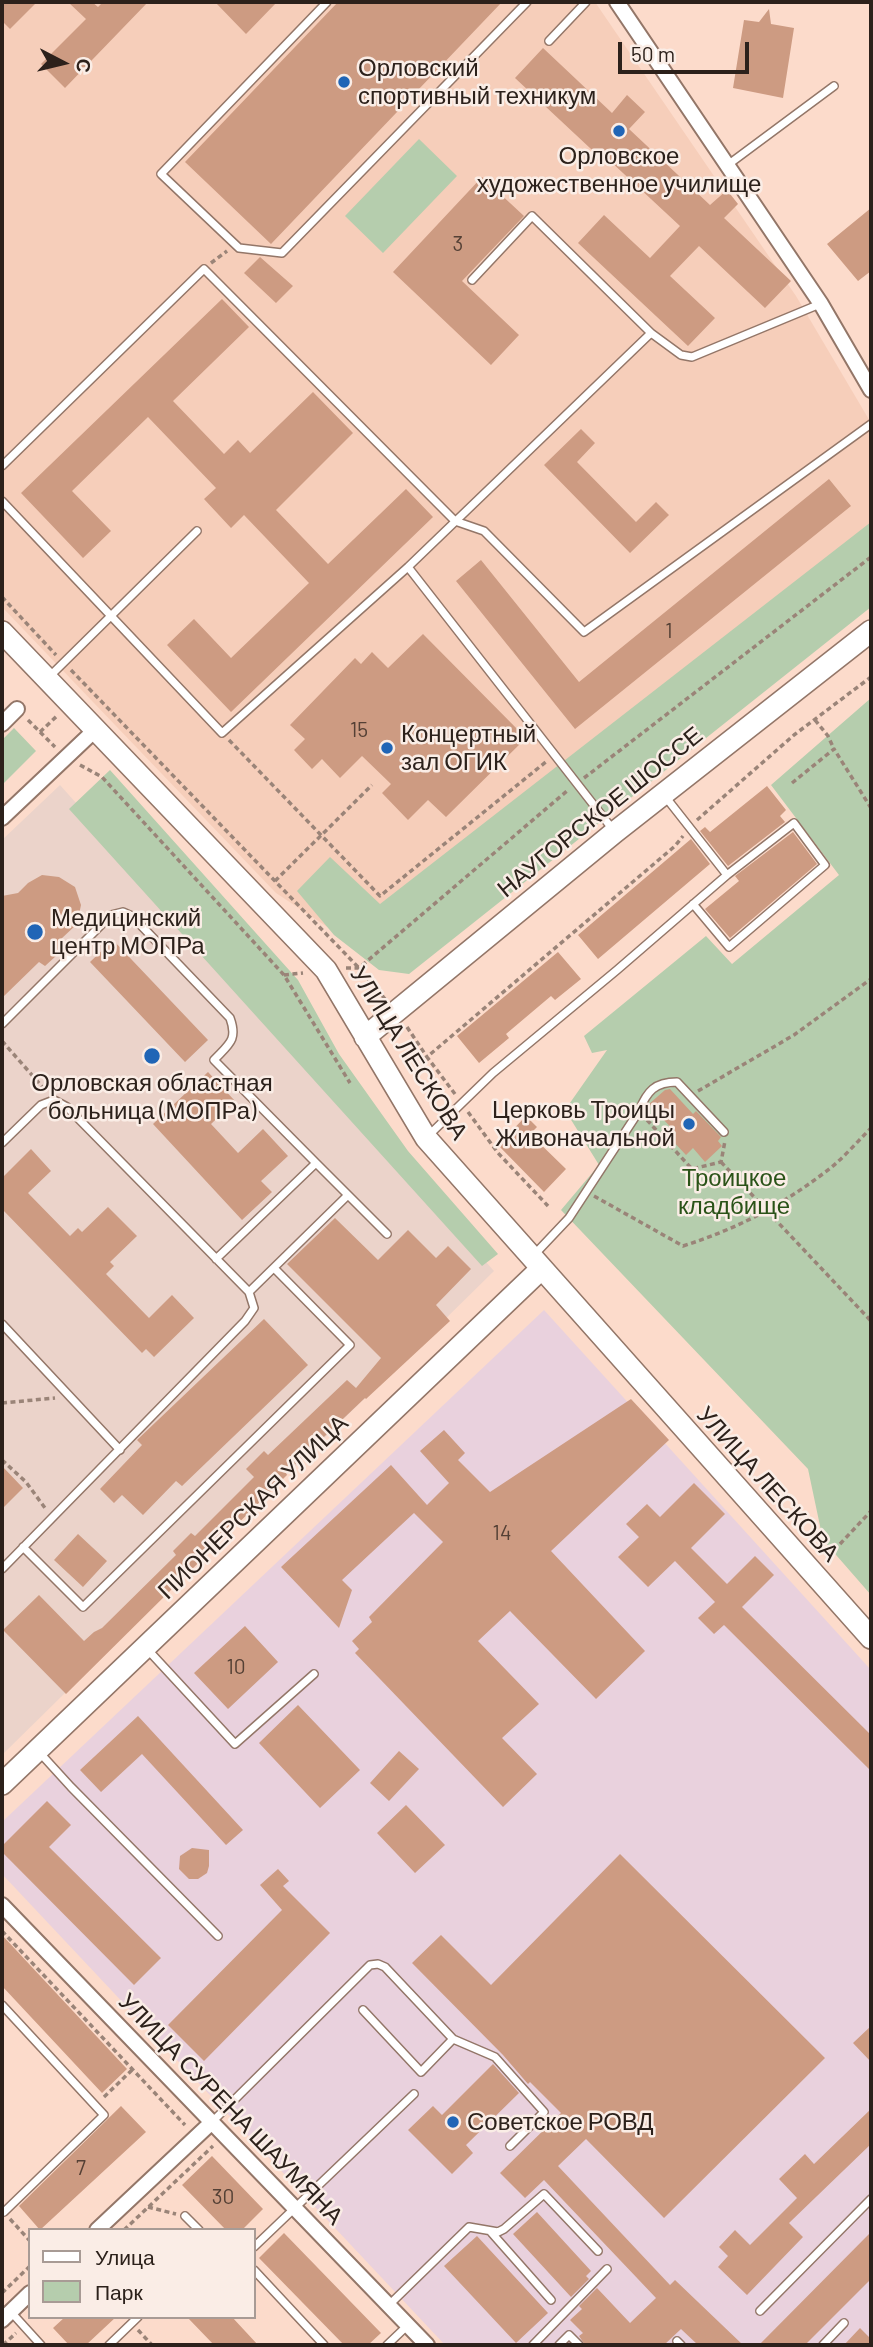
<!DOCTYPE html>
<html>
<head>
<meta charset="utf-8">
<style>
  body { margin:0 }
  #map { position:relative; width:873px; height:2347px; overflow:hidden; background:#fcdbcb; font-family:Barlow,sans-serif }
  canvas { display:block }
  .frame { position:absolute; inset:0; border:4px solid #2c211b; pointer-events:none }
  .legend { position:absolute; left:28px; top:2228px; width:228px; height:91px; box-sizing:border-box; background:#faede6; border:2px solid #a89b95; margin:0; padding:9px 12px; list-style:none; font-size:21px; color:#2c211b }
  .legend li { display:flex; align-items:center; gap:14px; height:35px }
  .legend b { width:35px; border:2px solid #a89b95 }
  .north { position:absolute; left:28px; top:28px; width:70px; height:70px; -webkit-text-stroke:5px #faede6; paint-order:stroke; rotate:97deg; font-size:19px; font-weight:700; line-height:28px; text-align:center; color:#2c211b }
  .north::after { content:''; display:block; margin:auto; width:24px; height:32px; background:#2c211b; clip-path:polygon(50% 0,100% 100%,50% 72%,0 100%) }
  .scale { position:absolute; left:618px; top:42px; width:131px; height:32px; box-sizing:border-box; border:4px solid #2c211b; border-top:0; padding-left:9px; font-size:21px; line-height:24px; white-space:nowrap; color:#2c211b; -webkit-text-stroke:5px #faede6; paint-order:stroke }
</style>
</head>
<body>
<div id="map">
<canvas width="873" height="2347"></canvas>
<div class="frame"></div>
<ul class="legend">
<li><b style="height:9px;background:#fff"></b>Улица</li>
<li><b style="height:19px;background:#b5cdad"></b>Парк</li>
</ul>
<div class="north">С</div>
<div class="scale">50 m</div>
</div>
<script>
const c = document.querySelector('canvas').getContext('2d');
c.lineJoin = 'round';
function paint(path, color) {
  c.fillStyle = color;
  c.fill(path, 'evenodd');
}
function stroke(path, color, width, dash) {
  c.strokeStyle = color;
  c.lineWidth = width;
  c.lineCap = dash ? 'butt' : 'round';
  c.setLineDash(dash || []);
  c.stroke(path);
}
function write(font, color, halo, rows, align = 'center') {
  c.font = font + ' Barlow,sans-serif';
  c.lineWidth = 5;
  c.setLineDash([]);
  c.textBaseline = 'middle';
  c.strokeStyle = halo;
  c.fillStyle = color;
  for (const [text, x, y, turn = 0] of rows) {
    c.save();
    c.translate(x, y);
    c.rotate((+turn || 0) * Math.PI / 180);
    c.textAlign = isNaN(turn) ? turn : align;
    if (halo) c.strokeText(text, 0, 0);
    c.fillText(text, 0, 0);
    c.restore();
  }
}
paint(new Path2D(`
  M544,1310l327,360v675h-426l-443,-471v-52z`), '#e9d1dd');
paint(new Path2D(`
  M2,2h593l201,294 75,127v118l-515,405 -80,-53 -274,-286z`), '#f6ceba');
paint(new Path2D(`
  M60,785l434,486 -492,484v-915z`), '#ebd3ca');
paint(new Path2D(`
  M419,139l38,37 -74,77 -38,-37z
  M871,522v85l-462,367 -30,-4 -45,-35 -37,-44 33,-34 50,47z
  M871,698v897l-48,-55 -15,-71 -247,-259 38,-45 -34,-55 42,-60 -15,3 -8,-17 122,-100 26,28 107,-89 -68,-90z
  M14,728l22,23 -34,34v-45z
  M110,770l188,210 41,74 69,97 90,103 -16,12 -413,-457z`), '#b5cdad');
paint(new Path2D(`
  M2,2h35l-27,27 -8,-8z
  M68,2h24l6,5 5,-5h45l-83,86 -24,-24 45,-45z
  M215,2h62l-31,32z
  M338,2h164l-231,242 -86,-82z
  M769,9l2,15 23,4 -11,70 -50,-10 11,-68 15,2z
  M543,48l69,65 15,-18 18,17 -16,17 81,76 17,-15 11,14 -14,14 67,63 -26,27 -66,-62 -29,30 45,42 -27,28 -110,-103 26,-28 46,43 30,-32 -71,-66 -3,3 -91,-85z
  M482,177l42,39 -62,65 57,54 -28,30 -98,-93z
  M871,208v63l-13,10 -31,-37z
  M260,257l33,29 -17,17 -32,-30z
  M222,299l27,28 -76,74 51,53 14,-14 12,13 63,-61 40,41 -77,77 52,54 78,-75 27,28 -202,195 -64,-67 27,-26 37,39 78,-75 -65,-68 -13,13 -27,-29 12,-11 -68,-71 -76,74 39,40 -28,27 -62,-65z
  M581,429l14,14 -18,19 59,60 20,-20 13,13 -39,38 -86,-88z
  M829,479l22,27 -276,223 -119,-148 25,-21 98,122z
  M423,634l103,104 -80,79 -18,-17 -20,20 -26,-27 9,-9 -29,-28 -22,22 -18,-19 -10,10 -18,-19 11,-11 -15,-14 65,-67 6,6 11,-12 16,16z
  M767,786l19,24 -6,6 5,6 -57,44 -28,-35 5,-4 5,5z
  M793,832l24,32 -87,74 -25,-29 34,-28 -4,-5z
  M691,839l19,25 -112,95 -20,-24z
  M42,875l17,2 16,10 6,18 -4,19 -17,16 -4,16 -11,10 -6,-4 -37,36v-102l16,-3 10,-10z
  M113,940l95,100 -23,22 -95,-100z
  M558,952l23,27 -26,21 -4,-4 -45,38 3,4 -30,25 -22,-27z
  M208,1072l27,29 -24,23 27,29 25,-24 25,27 -27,25 11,11 -30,28 -89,-96z
  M670,1089l23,25 3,-3 25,26 -3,4 4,5 -17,16 -12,-14 -7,7 -16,-17 6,-5 -27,-29 16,-14z
  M526,1116l11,11 -7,7 36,35 -22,23 -46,-47z
  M31,1149l20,22 -23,22 42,43 8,-8 4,4 26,-25 29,29 -27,26 4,4 -8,8 43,44 23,-23 22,23 -40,39 -8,-8 -4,4 -140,-144v-31z
  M335,1218l43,42 30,-30 28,28 12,-12 23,23 -35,36 14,16 -84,78 -1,-1 -79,75 1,2 -221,219 -63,-64 36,-35 45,46 10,-9 8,-4 74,-73 -3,-4 18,-18 4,3 59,-59 -8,-8 18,-18 4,4 79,-75 9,8 25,-30 -94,-94z
  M264,1319l44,46 -126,121 -6,-5 -33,34 -21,-20 -8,8 -14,-14 42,-44 -5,-5z
  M631,1399l38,41 -118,111 94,100 -49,48 -86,-88 -32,30 61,63 -37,34 35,36 -34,33 -148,-154 4,-4 -7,-8 20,-19 -3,-5 74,-75 -29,-29 -72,67 10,10 -13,38 -58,-61 110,-102 36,40 22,-22 -29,-32 24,-21 21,23 -7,7 32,32z
  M2,1466l21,22 -21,21z
  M694,1483l31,31 -34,34 36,36 28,-28 19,19 -32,32 129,128v36l-147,-146 -10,9 -16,-16 17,-16 -40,-41 -27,26 -30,-30 21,-20 -13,-13 21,-20 13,13z
  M78,1534l29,27 -24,26 -29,-27z
  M245,1626l33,36 -50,47 -34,-36z
  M298,1705l62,65 -40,38 -61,-65z
  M138,1716l105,114 -17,15 -84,-91 -41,38 -21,-22z
  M399,1751l20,18 -30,32 -19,-18z
  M47,1801l24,24 -22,22 112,111 -27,27 -132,-133v-6z
  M406,1805l39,40 -30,28 -38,-40z
  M192,1848l17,2v16l-2,7 -9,6h-9l-10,-10 1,-13z
  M620,1854l205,204 -161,160 -78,-79 -28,27 112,119 5,-5 68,65h-45l-17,-16 -17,16h-79l-6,-9 4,-3 -13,-13 12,-11 -3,-3 18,-18 33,35 26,-25 -112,-118 -19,18 -25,-25 61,-60 -31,-31 -2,2 -25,-29 -91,-92 29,-28 50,50z
  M278,1869l11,12 -6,5 47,47 -126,128 -36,-36 114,-115 -22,-25z
  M2,1935l125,134 -25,24 -100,-107z
  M871,2026v36l-18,-19z
  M493,2064l26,29 -53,52 7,8 -21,21 -44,-44 25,-24 9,9z
  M121,2106l25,26 -106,98 -21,-24z
  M871,2109v35l-82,79 14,14 -56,58 -29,-28 10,-11 -9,-9 16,-17 15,15 47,-47 -18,-19 26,-25 9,10z
  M212,2156l51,53 -21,21h-16l-44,-45z
  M537,2212l54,59 -5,5 3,3 -18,18 -58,-63z
  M871,2232v47l-66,66h-46z
  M284,2233l97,100 -13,12h-24l-85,-87z
  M477,2236l71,77 -32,30 -72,-77z
  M65,2317h51l-30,28h-17l-16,-17z
  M187,2317h45l26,28h-44z
  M860,2328l11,11v6h-27z`), '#cd9b82');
const lane = new Path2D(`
  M327,2l-166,172 78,74 43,5 245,-251
  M549,41l37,-39
  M729,164l105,-78
  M472,280l60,-64 119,117 30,22 11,2 128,-53
  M2,466l202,-197 251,252 29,10 100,101 287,-208
  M2,501l220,232 186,-166 243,-234
  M408,567l206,264
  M50,676l147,-145
  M693,904l36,43 96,-82 -31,-42 -67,52
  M2,1024l109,-109 12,-3 9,4 98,102c8,22 -1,26 -16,42l102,103
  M428,1136l65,-63 124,-103 110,-95 -63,-80
  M2,1143l39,-38 13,-5 13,7 182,185 5,16 -9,13 -243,248
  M534,1255l35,-37 70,-107c8,-20 16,-29 38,-29l47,50
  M216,1259l100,-96 32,32
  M249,1292l99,-97 39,39
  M2,1324l118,126
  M23,1547l60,60 267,-262 -76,-77
  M148,1650l87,94 79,-70
  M40,1753l31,34 147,149
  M2,2005l102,110 -100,97 -2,-2
  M363,2010l58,62 32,-33
  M212,2122l158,-157 8,-1 7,3 68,72 42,18 49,55 -34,34
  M185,2216l14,14
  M490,2231l61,69
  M254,2247l160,-153
  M254,2270l70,75
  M390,2304l79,-77 29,5 6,-3 40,-35 54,57
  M760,2311l111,-112
  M11,2312l30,33
  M677,2341l4,4
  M109,2345l29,-28
  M387,2345l21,-20
  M533,2345l74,-76
  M559,2345l10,-10 10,10
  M823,2345l21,-22`);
const street = new Path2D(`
  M617,2l204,302 50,86
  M2,724l15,-15
  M2,818l93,-88
  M2,1905l425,440
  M97,2230l115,-108
  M2,2320l28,-27`);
const secondary = new Path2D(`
  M2,632l324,338 100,168 445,500
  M365,1037l250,-205 256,-201
  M2,1784l539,-515`);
stroke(lane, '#937668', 10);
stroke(street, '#937668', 18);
stroke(secondary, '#937668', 24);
stroke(new Path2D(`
  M211,263l16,-12
  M2,597l54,58
  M71,670l288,298 26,31
  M28,720l27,27
  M815,720l13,16 6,13
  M40,732l18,-17
  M229,740l151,156 167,-135
  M80,765l22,12 182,198 66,108
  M584,778l287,-221
  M792,783l42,-34 37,59
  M697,820l97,-85 77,-58
  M275,881l97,-96
  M346,968h13l208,-177
  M284,975l19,-2
  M407,1027l20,30
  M2,1041l44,50
  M698,1091l96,-56 77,-56
  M455,1094l-28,-37 248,-211 8,-10
  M468,1112l30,41 50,53
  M647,1120l45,49 29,-7 4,-21
  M721,1162l150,159
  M594,1196l89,50c53,-17 96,-39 141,-73 17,-12 32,-30 47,-45
  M2,1403l53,-5
  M2,1460l24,22 19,26
  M840,1544l31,-33
  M2,1931l183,194
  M104,2097l28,-27
  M148,2207l28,7
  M10,2219l20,22
  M124,2230l89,-84
  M2,2293l28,-27
  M138,2330l14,15
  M3,2345l13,-12`), '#9a8478', 3.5, [5, 3.5]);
stroke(lane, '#fff', 7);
stroke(street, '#fff', 14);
stroke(secondary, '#fff', 21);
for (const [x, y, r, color] of [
  [344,82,7,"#2065b6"],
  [619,131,7,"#2065b6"],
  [387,748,7,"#2065b6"],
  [35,932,9,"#2065b6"],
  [152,1056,9,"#2065b6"],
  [689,1124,7,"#2065b6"],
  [453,2122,7,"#2065b6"]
]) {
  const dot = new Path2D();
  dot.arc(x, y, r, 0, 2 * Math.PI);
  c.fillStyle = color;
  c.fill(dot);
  stroke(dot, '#faede6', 2.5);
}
write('21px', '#544035', null, [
  ["3",458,244],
  ["1",669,631],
  ["15",359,730],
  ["14",502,1533],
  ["10",236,1667],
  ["7",81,2168],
  ["30",223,2197]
]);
write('24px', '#2c211b', '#faede6', [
  ["Орловский",358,68],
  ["спортивный техникум",358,96],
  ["Орловское",619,156,"center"],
  ["художественное училище",619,184,"center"],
  ["Концертный",401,734],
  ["зал ОГИК",401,762],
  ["Медицинский",51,918],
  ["центр МОПРа",51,946],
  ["Орловская областная",152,1083,"center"],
  ["больница (МОПРа)",152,1111,"center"],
  ["Церковь Троицы",675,1110,"right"],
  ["Живоначальной",675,1138,"right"],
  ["Советское РОВД",467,2122]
], 'left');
write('24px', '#2c211b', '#faede6', [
  ["НАУГОРСКОЕ ШОССЕ",600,812,-39],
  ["УЛИЦА ЛЕСКОВА",409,1053,58],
  ["УЛИЦА ЛЕСКОВА",768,1484,48],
  ["ПИОНЕРСКАЯ УЛИЦА",253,1507,-44],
  ["УЛИЦА СУРЕНА ШАУМЯНА",231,2109,46]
]);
write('24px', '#2a5318', '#faede6', [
  ["Троицкое",734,1178],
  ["кладбище",734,1206]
]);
</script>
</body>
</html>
